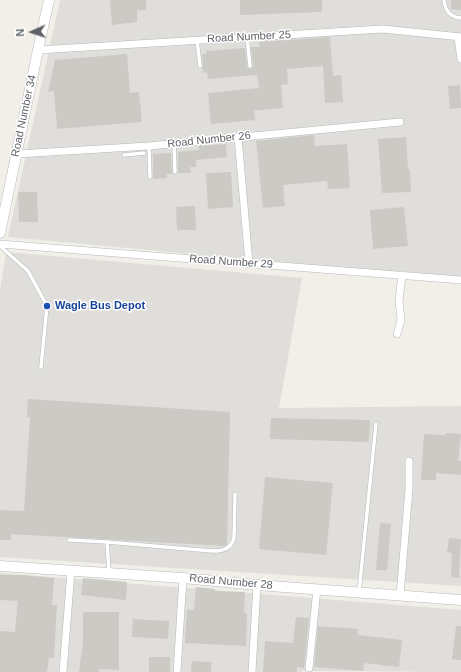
<!DOCTYPE html>
<html>
<head>
<meta charset="utf-8">
<style>
  body { margin:0 }
  #map { position:relative; width:461px; height:672px; overflow:hidden; background:#f1efe8; font-family:Arial,sans-serif }
  canvas { display:block }
  .north { position:absolute; left:12px; top:12px; width:40px; height:40px; -webkit-text-stroke:3px #fff; paint-order:stroke; rotate:267deg; font-size:11px; font-weight:700; line-height:16px; text-align:center; color:#5f6368 }
  .north::after { content:''; display:block; margin:auto; width:14px; height:18px; background:#5f6368; clip-path:polygon(50% 0,100% 100%,50% 72%,0 100%) }
</style>
</head>
<body>
<div id="map">
<canvas width="461" height="672"></canvas>
<div class="north">N</div>
</div>
<script>
const c = document.querySelector('canvas').getContext('2d');
c.lineJoin = 'round';
function paint(path, color) {
  c.fillStyle = color;
  c.fill(path, 'evenodd');
}
function stroke(path, color, width, dash) {
  c.strokeStyle = color;
  c.lineWidth = width;
  c.lineCap = dash ? 'butt' : 'round';
  c.setLineDash(dash || []);
  c.stroke(path);
}
function write(font, color, halo, rows, align = 'center') {
  c.font = font + ' Arial,sans-serif';
  c.lineWidth = 3;
  c.setLineDash([]);
  c.textBaseline = 'middle';
  c.strokeStyle = halo;
  c.fillStyle = color;
  for (const [text, x, y, turn = 0] of rows) {
    c.save();
    c.translate(x, y);
    c.rotate((+turn || 0) * Math.PI / 180);
    c.textAlign = isNaN(turn) ? turn : align;
    if (halo) c.strokeText(text, 0, 0);
    c.fillText(text, 0, 0);
    c.restore();
  }
}
paint(new Path2D(`
  M60,0h401v279l-453,-42z
  M6,252l296,26 -23,130 182,-2v180l-461,-29v-266z
  M0,573l461,37v62l-159,-1v1h-302z`), '#e0deda');
paint(new Path2D(`
  M110,0h36v10h-9v12l-25,3z
  M240,0h82v12l-82,3z
  M451,0h10v10l-10,-1z
  M330,37l3,39 8,-1 2,27 -18,1 -2,-37 -36,3 1,15 -7,1 2,23 -29,3 1,9 -44,4 -3,-31 51,-5 -2,-13 -49,4 -1,-7 -4,1 -1,-5 1,-2 -1,-12h4v-3l39,-3 2,19 4,2 2,-3 -2,-19h9l-1,-5z
  M127,54l3,39 9,-1 3,30 -85,7 -3,-38 -6,1 7,-32z
  M460,85l1,23 -11,1 -2,-23z
  M314,135l1,11 32,-2 3,44 -22,1 -1,-8 -44,4 2,21 -22,2 -7,-67z
  M406,137l2,32h2l1,23 -29,1 -4,-54z
  M226,144l1,13 -31,3v7h-6l1,6h-13v-21l21,-2v-4z
  M171,153l1,21h-5v4l-14,1v-25z
  M231,172l2,35 -25,2 -2,-36z
  M18,192h19l1,30h-19z
  M195,206l1,24h-19l-1,-23z
  M404,207l4,39 -35,3 -3,-39z
  M28,399l202,13 -3,132 -2,2 -214,-12v6h-11v-30l24,1 6,-94h-3z
  M271,418l99,2 -1,22 -99,-3z
  M446,433l15,1 -3,27h3v14l-25,-2v7h-15l3,-46 22,1z
  M265,477l68,6 -7,72 -67,-6z
  M380,523l11,1 -4,46h-11z
  M449,538l12,1 -2,39 -8,-1 1,-24 -5,-1z
  M0,575h23l31,3 -2,27h5l-3,53 -5,-1 -2,15h-47v-41l15,1 3,-31 -18,-1z
  M83,578l44,4 -1,18 -45,-5z
  M196,587l19,2v2l30,1 -1,21h3l-1,33 -61,-3 2,-33h7z
  M83,612h36v58l-20,-1v3h-20l4,-31z
  M296,617l13,1 -5,50 -7,-1v5h-34l2,-31 28,2z
  M133,619l36,2 -1,18 -36,-2z
  M318,626l40,3v6l44,5 -3,27 -35,-4 -1,8 -49,-4z
  M456,626h5v34l-9,-1z
  M149,657h21v15h-21z
  M192,661l20,1 -1,10h-20z`), '#cccac5');
const lane = new Path2D(`
  M444,0c1,11 6,17 17,18
  M247,37l3,29
  M197,40l3,26
  M174,143l1,29
  M149,146l1,31
  M124,155l20,-2
  M0,246l28,25 19,35 -6,61
  M69,540l38,2 2,30
  M107,542l105,9c11,0 19,-2 22,-13l1,-44
  M359,592l17,-168`);
const street = new Path2D(`
  M458,37l3,22
  M38,50l345,-21 78,8
  M238,137l11,126
  M17,154l132,-8 251,-24
  M0,244l461,36
  M397,334l4,-14 -2,-19 3,-26
  M400,595l9,-106v-28
  M309,668l8,-79
  M63,672l8,-101
  M177,672l6,-94
  M252,672l5,-87`);
const secondary = new Path2D(`
  M0,233l38,-183 11,-50
  M0,566l183,12 74,7 204,15`);
stroke(lane, '#b5b8bc', 4.5);
stroke(street, '#b5b8bc', 8);
stroke(secondary, '#b6babf', 11);
stroke(lane, '#fff', 3.5);
stroke(street, '#fff', 7);
stroke(secondary, '#fff', 10);
for (const [x, y, r, color] of [
  [47,306,4,"#1a4fb4"]
]) {
  const dot = new Path2D();
  dot.arc(x, y, r, 0, 2 * Math.PI);
  c.fillStyle = color;
  c.fill(dot);
  stroke(dot, '#fff', 1.5);
}
write('11px', '#5f6368', '#fff', [
  ["Road Number 25",249,37,-3],
  ["Road Number 34",24,116,-78],
  ["Road Number 26",209,140,-6],
  ["Road Number 29",231,262,4],
  ["Road Number 28",231,582,5]
]);
write('bold 11px', '#164399', '#fff', [
  ["Wagle Bus Depot",55,306]
], 'left');
</script>
</body>
</html>
